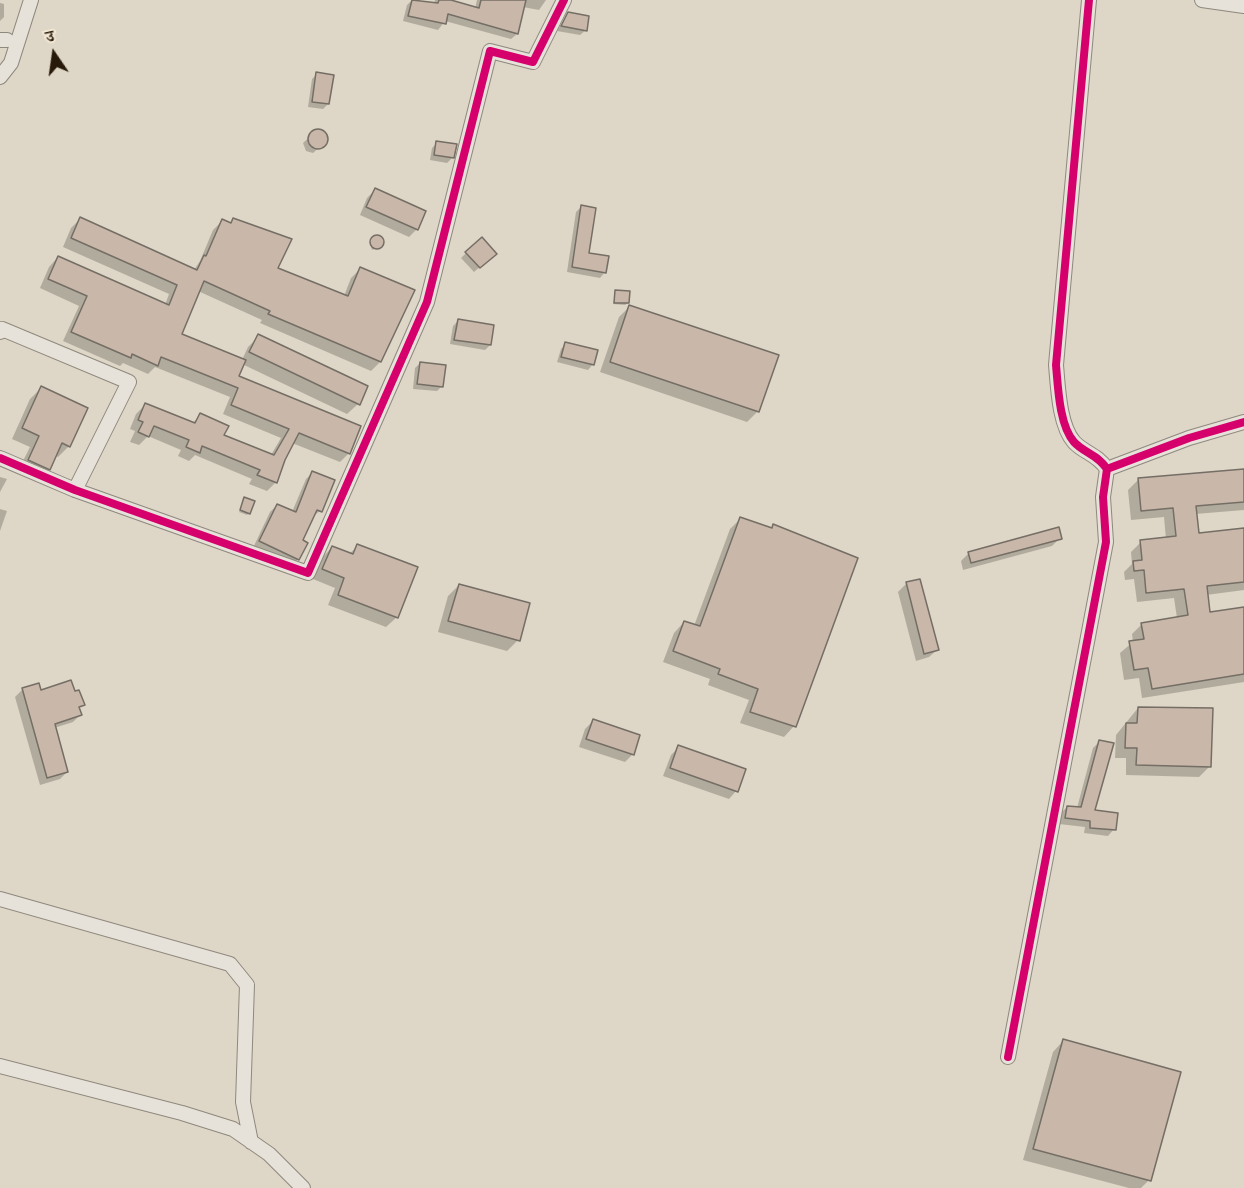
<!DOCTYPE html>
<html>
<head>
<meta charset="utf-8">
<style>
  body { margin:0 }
  #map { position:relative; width:1244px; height:1188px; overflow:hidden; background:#ded6c6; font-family:Cardo,"Noto Serif Devanagari",serif }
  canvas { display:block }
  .north { position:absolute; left:24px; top:24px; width:60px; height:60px; -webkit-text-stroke:4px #f1e7d3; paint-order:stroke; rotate:347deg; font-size:16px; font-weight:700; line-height:24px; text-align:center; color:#281a0a }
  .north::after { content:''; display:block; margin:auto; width:21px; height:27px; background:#281a0a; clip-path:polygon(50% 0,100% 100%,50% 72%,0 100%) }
</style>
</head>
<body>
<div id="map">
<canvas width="1244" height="1188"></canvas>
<div class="north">उ</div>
</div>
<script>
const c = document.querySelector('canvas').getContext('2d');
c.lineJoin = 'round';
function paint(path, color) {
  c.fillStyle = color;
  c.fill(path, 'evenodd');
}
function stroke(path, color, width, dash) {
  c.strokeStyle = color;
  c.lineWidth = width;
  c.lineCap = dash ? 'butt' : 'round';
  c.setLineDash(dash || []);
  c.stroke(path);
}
paint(new Path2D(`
  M412,0l22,4 1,-4h15l25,9 2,-9h69l-7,10 -16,-3 -6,27 -6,5 -66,-18 -7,9 -35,-9 4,-16z
  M0,3l4,1v13l-4,4z
  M568,14l18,16 -6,5 -23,-4z
  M317,74l11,30 -5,5 -15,-2 4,-28z
  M317,130l8,3 2,7 -14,13 -7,-2 -3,-8z
  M437,143l15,15 -5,5 -17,-3 2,-12z
  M375,190l42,39 -8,8 -49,-22 7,-17z
  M581,207l6,47 18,18 -5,6 -33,-6 9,-60z
  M80,219l114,51 6,-9 13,-31 9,-9 8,3 4,-5 42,50 68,27 7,-18 9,-9 20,93 -9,9 -111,-48 2,-3 -64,-29 -18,44 62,25 6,-13 11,-11 99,68 -11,10 -105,-50 -5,13 112,76 -9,9 -48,-19 -16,39 -9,9 -18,-7 3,-5 -57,-24 -6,6 -11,-5 3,-6 -33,-14 -9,9 -9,-3 5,-11 -5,-2 6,-15 9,-9 47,19 9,-10 21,22 49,19 10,-17 -58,-24 7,-17 -75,-30 -7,7 -25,-11 -3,3 -57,-25 16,-35 -39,-18 9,-21 9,-10 107,48 4,-11 -106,-47 8,-19z
  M380,238l2,7 -10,5 -2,-8z
  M466,253l24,5 -16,14 -13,-14z
  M616,292l12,11 -3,2 -12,-1z
  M630,306l128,105 -11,11 -147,-50 19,-55z
  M458,321l32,24 -5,5 -35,-6 3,-18z
  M566,344l27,20 -5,6 -31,-8 4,-13z
  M420,363l22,23 -5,5 -24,-2 2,-21z
  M41,388l28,58 -11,11 -3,-2 -6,14 -11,10 -20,-8 12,-24 -18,-8 18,-40z
  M1244,471v39l-49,4 2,21 47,-5v60l-38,5 3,19 35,-6v74l-102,16 -3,-20 -15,2 -4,-27 13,-11 -1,-8 10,-10 35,-6 -3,-20 -37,4 -3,-23 -9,1 -1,-8 8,-8 -1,-12 10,-10 25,-3 -2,-22 -33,3 -3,-30 10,-10z
  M313,472l7,39 -8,6 -11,24 -3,18 -7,7 -38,-18 17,-36 7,-7 15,7 14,-33z
  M0,477l7,2 -7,13z
  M245,499l4,14 -2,2 -8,-3z
  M0,509l7,2 -7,20z
  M741,518l29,11 4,-3 20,200 -10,11 -44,-14 9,-23 -41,-15 2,-6 -47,-17 11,-29 10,-11 10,4 36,-97z
  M1060,538l-8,8 -89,24 -2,-9 8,-8z
  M358,546l39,71 -11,10 -58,-22 7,-17 -22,-9 9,-21 10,-11 17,7z
  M919,580l18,70 -8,7 -13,4 -18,-69 8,-8z
  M459,585l59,55 -11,11 -69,-19 10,-36z
  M23,689l51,4 9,11 -5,5 2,6 -7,7 -19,6 13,44 -7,7 -20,6 -25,-88z
  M1138,708l72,58 -11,11 -73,-2v-17h-11l1,-23z
  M593,721l40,33 -8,8 -46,-15 6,-18z
  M1100,741l-6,70 20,18 -6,7 -24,-3 1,-6 -26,-3 2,-11 6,-6 10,1 16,-60z
  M679,747l57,44 -7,8 -66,-23 8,-21z
  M1063,1041l86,139 -8,8h-12l-106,-28 30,-108z`), '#0003');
const building = new Path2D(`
  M412,0l26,3 1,-3h12l28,8 2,-8h45l-8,34 -70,-20 -2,10 -38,-8z
  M568,12l21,4 -2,15 -26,-5z
  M316,72l18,3 -5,29 -17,-2z
  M308 139a10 10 0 1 1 20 0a10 10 0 1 1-20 0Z
  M436,141l21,3 -3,14 -20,-3z
  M375,188l51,23 -8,19 -52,-23z
  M581,205l15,3 -7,45 20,3 -3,17 -34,-6z
  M80,217l117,53 7,-15 2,1 16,-37 9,4 2,-5 59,21 -14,29 70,28 12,-29 55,23 -34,72 -113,-48 2,-3 -66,-30 -22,53 64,26 -7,16 122,50 -11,28 -51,-21 -14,27 -8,23 -20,-8 3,-5 -58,-24 -2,7 -14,-6 3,-7 -35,-14 -5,11 -11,-5 5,-10 -5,-2 7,-17 50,20 5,-10 29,13 -5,9 50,20 15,-26 -58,-24 7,-17 -77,-31 -3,9 -26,-12 -1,4 -60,-26 16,-36 -39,-17 10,-23 111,49 8,-20 -106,-47z
  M370 242a7 7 0 1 1 14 0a7 7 0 1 1-14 0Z
  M482,237l15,17 -17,14 -15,-16z
  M615,290l15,1 -1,12h-15z
  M629,305l150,50 -20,57 -149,-50z
  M458,319l36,6 -3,20 -37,-5z
  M258,334l110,52 -8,19 -111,-53z
  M565,342l33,8 -4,15 -33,-8z
  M420,362l26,3 -3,22 -26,-3z
  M41,386l47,22 -18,39 -8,-4 -12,27 -22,-10 11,-24 -17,-8z
  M1244,469v33l-48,4 3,27 45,-5v54l-37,4 3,26 34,-5v67l-92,15 -4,-21 -14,2 -5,-29 15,-2 -3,-16 47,-8 -4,-26 -38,4 -2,-23 -10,1 -1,-10 9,-1 -2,-20 36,-4 -3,-28 -32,3 -3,-33z
  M312,471l23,9 -13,32 -5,-2 -14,30 5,3 -9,17 -40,-19 18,-37 19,8z
  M244,497l11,4 -5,13 -10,-4z
  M740,517l32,11 1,-4 85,34 -62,169 -46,-15 8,-23 -40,-15 2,-5 -47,-18 11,-30 16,5z
  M1059,527l3,12 -91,24 -3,-11z
  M357,544l61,23 -20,51 -60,-23 6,-17 -22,-9 10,-23 21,8z
  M920,579l19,71 -15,4 -18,-72z
  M459,584l71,19 -10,38 -72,-20z
  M71,680l4,11 4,-1 6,15 -6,2 3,8 -27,9 13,48 -21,6 -25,-90 17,-5 2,7z
  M1138,707l75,1 -2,59 -75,-2 1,-17h-12l1,-25h11z
  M593,719l47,16 -6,20 -48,-16z
  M1099,740l15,3 -19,67 23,3 -2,17 -26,-2v-7l-25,-3 2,-12 14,1z
  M678,745l68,24 -8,23 -68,-24z
  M1063,1039l118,33 -30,109 -118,-32z`);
paint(building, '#c9b7aa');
stroke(building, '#746e64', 1.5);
const minor = new Path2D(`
  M1089,0l-33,365c2,21 3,60 18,77 10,11 23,12 33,27
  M1202,0l42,6
  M0,40h7
  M0,77l11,-14 20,-63
  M0,332l2,-3 127,53 -54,108
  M0,458l75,32 233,83 119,-271 63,-251 43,11 31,-62
  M0,899l230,65 17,21 -4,117 8,40
  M1008,1057l98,-515 -3,-45 4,-28 82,-31 55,-16
  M0,1066l182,47 51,16 36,25 34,34`);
stroke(minor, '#8e887d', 16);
stroke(minor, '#e6e2da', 14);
stroke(new Path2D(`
  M1089,0l-33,365c2,21 3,60 18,77 10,11 23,12 33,27
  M0,458l75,32 233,83 119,-271 63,-251 43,11 31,-62
  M1008,1057l98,-515 -3,-45 4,-28 82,-31 55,-16`), '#d6006c', 8);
</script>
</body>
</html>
